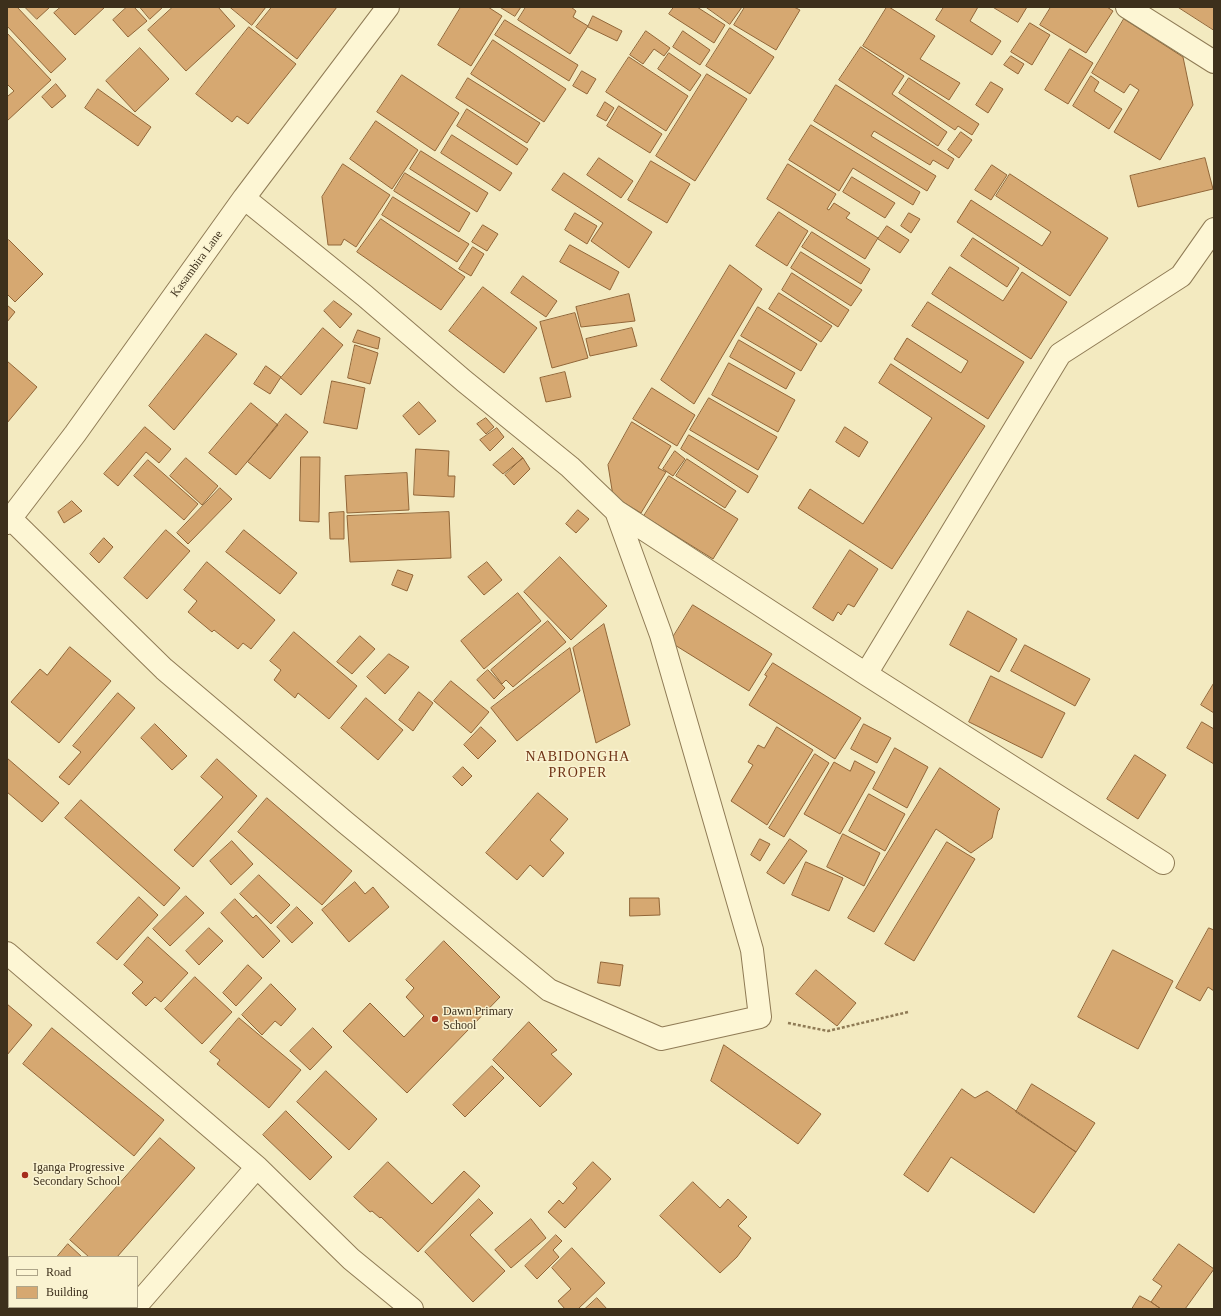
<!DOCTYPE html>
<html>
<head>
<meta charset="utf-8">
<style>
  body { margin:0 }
  #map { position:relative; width:1221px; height:1316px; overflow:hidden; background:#f3eac0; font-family:"Times New Roman",serif }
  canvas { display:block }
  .frame { position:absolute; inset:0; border:8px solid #3d301c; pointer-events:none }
  .legend { position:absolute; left:8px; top:1256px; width:130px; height:52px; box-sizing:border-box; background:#faf3d1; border:1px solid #aea589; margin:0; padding:5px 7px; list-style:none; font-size:12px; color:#3d301c }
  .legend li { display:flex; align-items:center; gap:8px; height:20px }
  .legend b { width:20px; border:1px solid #aea589 }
</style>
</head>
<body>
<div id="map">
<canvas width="1221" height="1316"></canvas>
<div class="frame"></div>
<ul class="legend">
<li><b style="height:5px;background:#fdf6d4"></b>Road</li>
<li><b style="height:11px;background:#d6a871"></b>Building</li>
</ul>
</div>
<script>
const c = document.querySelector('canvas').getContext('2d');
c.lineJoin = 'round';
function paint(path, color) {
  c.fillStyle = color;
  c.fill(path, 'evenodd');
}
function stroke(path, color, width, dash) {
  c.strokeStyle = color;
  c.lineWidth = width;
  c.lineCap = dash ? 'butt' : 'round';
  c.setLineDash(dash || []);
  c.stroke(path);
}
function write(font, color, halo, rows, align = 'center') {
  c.font = font + ' "Times New Roman",serif';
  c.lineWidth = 3;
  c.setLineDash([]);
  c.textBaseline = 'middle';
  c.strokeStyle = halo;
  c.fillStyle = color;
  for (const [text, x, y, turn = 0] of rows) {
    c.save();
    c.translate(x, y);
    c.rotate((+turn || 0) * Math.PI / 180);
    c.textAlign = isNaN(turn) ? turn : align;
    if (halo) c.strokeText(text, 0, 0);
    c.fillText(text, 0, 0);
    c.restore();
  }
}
const building = new Path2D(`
  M7,7h10l49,52 -15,14 -44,-47z
  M25,7h25l-13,12z
  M61,7h44l-30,28 -21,-22z
  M127,7h7l13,14 -19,16 -15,-17z
  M140,7h23l-13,12z
  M173,7h45l17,19 -49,45 -38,-41z
  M230,7h36l-14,18z
  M272,7h65l-40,52 -41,-32z
  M461,7h27l14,9 -31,50 -33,-21z
  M500,7h21l-6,9z
  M526,7h45l5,4 -3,6 15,9 -18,28 -52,-34z
  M674,7h23l28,18 -11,18 -45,-29z
  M706,7h36l-12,17z
  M745,7h49l6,3 -24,40 -42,-25z
  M887,7h2l46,29 -15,23 40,24 -11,17 -86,-54z
  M944,7h34l-8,14 31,20 -9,14 -56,-35z
  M993,7h34l-9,15z
  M1051,7h56l6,4 -27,42 -46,-28z
  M1178,7h36v23z
  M593,16l29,15 -5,10 -29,-14z
  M1124,19l59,38 10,48 -33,55 -46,-28 25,-42 -9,-6 -6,9 -32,-20z
  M505,20l73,45 -9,16 -74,-46z
  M1030,23l20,12 -18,30 -21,-13z
  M249,27l47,37 -48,60 -11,-8 -5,6 -36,-28z
  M730,28l44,29 -24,37 -44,-28z
  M646,31l24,17 -6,8 -10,-7 -11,15 -13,-9z
  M683,31l27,19 -10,15 -27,-18z
  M7,33l44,47 -44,41v-26l1,1 6,-5 -7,-7z
  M493,40l73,49 -22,33 -73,-48z
  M861,47l43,29 -12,18 55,38 -9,14 -99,-66z
  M140,48l29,31 -34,33 -29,-31z
  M1070,49l23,14 -25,41 -23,-14z
  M669,53l32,22 -11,16 -32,-22z
  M1011,56l13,8 -6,10 -14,-9z
  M629,57l59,39 -22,35 -60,-39z
  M582,71l14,8 -9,15 -14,-8z
  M707,74l40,25 -52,82 -39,-25z
  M402,75l57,38 -24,38 -58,-39z
  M1091,76l8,6 -5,9 28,18 -13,20 -36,-23z
  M468,78l72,45 -13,20 -71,-45z
  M909,78l70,46 -7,11 -14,-9 -3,4 -56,-37z
  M991,82l12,7 -15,24 -12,-8z
  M56,84l10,12 -14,12 -10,-11z
  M836,85l118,74 -6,10 -15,-9 -3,5 -56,-34 -3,5 65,40 -9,15 -113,-70z
  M98,89l53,38 -13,19 -53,-38z
  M605,102l9,6 -8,13 -9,-5z
  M619,106l43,28 -12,19 -43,-27z
  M467,109l61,40 -11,16 -60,-39z
  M376,121l42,29 -26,39 -42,-30z
  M811,125l109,67 -7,13 -60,-37 -14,23 -50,-31z
  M961,132l11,8 -13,18 -11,-8z
  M452,135l60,38 -12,18 -59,-38z
  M421,151l67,42 -11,19 -67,-43z
  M599,158l34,23 -12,17 -34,-23z
  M1205,158l8,31 -75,18 -8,-31z
  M651,161l39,23 -23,39 -39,-23z
  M343,164l47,31 -34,52 -12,-8 -3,6h-13l-6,-48z
  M788,164l48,30 -9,15 2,1 5,-7 16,10 -4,5 32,20 -13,21 -98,-60z
  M992,165l15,10 -16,25 -16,-10z
  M405,173l65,40 -11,19 -65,-41z
  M564,173l88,59 -23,36 -38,-27 12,-18 -51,-33z
  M1010,174l98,64 -38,58 -113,-74 14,-22 71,46 9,-14 -55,-36z
  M852,177l43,26 -10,15 -42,-26z
  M393,197l76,47 -12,18 -75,-47z
  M779,212l29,19 -21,35 -31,-20z
  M575,213l22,13 -10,18 -22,-14z
  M909,213l11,6 -9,14 -10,-7z
  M381,219l84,58 -24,33 -84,-58z
  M483,225l15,9 -11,17 -15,-9z
  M887,226l22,14 -9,13 -22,-14z
  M812,232l58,37 -9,15 -59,-37z
  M973,238l46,30 -12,19 -46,-31z
  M9,240l34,34 -28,28 -8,-8v-53z
  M570,245l49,27 -9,18 -50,-28z
  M473,247l11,7 -13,22 -12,-7z
  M801,252l61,38 -11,16 -60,-38z
  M730,265l32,24 -68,115 -33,-24z
  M950,267l53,34 19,-29 45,30 -36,57 -99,-65z
  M792,273l57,37 -11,17 -56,-37z
  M523,276l34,25 -11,16 -35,-24z
  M483,287l54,41 -33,45 -55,-42z
  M779,293l53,33 -11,16 -52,-33z
  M629,294l6,27 -54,6 -5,-20z
  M334,301l18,13 -12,14 -16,-17z
  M928,302l96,60 -36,57 -94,-60 13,-21 54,35 7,-12 -56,-35z
  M7,305l8,7 -8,10z
  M758,307l59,37 -16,27 -60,-35z
  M575,313l13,45 -36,10 -12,-46z
  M323,328l20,17 -42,50 -20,-17z
  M632,328l5,18 -47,10 -4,-17z
  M358,330l22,8 -2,11 -25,-7z
  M206,334l31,20 -63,76 -25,-24z
  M739,340l56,33 -9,16 -56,-32z
  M355,345l23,8 -8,31 -22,-6z
  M7,361l30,26 -30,36z
  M729,363l66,37 -17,32 -66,-37z
  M891,364l94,62 -93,143 -94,-61 12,-19 53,35 69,-106 -53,-35z
  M266,366l15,11 -11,17 -16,-10z
  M565,372l6,25 -25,5 -6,-24z
  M332,381l33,7 -8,41 -33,-6z
  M652,388l43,27 -18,31 -44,-27z
  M709,398l68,39 -19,33 -68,-40z
  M419,402l17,19 -17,14 -16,-19z
  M251,403l27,22 -42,50 -27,-22z
  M286,414l22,18 -38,47 -22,-17z
  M486,418l8,9 -8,7 -9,-10z
  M632,422l39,24 -13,22 8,4 -25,41 -28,-17 -5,-31z
  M145,427l26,22 -12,14 -13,-11 -28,34 -14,-12z
  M845,427l23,15 -9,15 -23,-15z
  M497,428l7,9 -14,14 -10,-11z
  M689,435l69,41 -10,17 -67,-44z
  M513,448l10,10 -20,16 -10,-9z
  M416,449l33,2 -1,25h7l-1,21 -40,-2z
  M675,451l10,8 -12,17 -10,-7z
  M301,457h19l-1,65 -19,-1z
  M186,458l32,28 -16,19 -32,-29z
  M523,458l7,11 -16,16 -9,-10z
  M687,459l49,32 -11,17 -49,-32z
  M148,460l50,44 -14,16 -50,-44z
  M407,473l2,37 -62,3 -2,-37z
  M669,476l69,43 -25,40 -69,-43z
  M220,488l12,11 -44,45 -11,-11z
  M72,501l10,10 -18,12 -6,-11z
  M578,510l11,9 -13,14 -10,-9z
  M344,512v27h-14l-1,-26z
  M449,512l2,46 -101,4 -3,-46z
  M166,530l24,21 -43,48 -23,-21z
  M244,530l53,43 -17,21 -54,-42z
  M104,538l9,9 -14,16 -9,-9z
  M850,550l28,19 -24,38 -6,-3 -7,11 -3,-3 -5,9 -20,-13z
  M560,557l47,49 -36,34 -47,-48z
  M207,562l68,58 -24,29 -8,-6 -5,6 -24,-19 -2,2 -24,-20 9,-11 -13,-11z
  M487,562l15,18 -18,15 -16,-18z
  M398,570l15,5 -6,16 -15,-6z
  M518,593l23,28 -57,48 -23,-28z
  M693,605l79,49 -23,37 -79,-49z
  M968,611l49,28 -18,33 -49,-27z
  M548,621l18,21 -53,45 -7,-7 -4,4 -11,-14z
  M604,624l26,101 -34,18 -23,-95z
  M294,632l63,54 -28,33 -31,-26 -3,5 -21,-18 7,-10 -11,-9z
  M360,636l15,13 -23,25 -15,-12z
  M1025,645l65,34 -15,27 -64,-35z
  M70,647l41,34 -52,62 -48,-41 29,-33 7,6z
  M570,648l10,43 -63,50 -26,-33z
  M389,654l20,13 -24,27 -18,-17z
  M773,663l88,55 -26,41 -86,-54 18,-29 -2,-1z
  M488,670l17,18 -11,11 -17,-19z
  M991,676l74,37 -23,45 -73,-36z
  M451,681l38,31 -18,21 -37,-32z
  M1214,683v30l-13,-8z
  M419,692l14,11 -20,28 -14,-11z
  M118,693l17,15 -66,77 -10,-8 22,-25 -8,-6z
  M366,698l37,32 -25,30 -37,-32z
  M1202,722l12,7v35l-27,-16z
  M155,724l32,32 -15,14 -31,-32z
  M864,724l27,14 -14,25 -26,-14z
  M481,727l15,14 -18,18 -14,-14z
  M777,727l36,23 -46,75 -36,-24 22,-36 -5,-3 10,-17 6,3z
  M895,748l33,19 -21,41 -34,-19z
  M815,754l14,9 -45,74 -15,-9z
  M1135,755l31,20 -28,44 -31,-20z
  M7,758l52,45 -17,19 -35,-30z
  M217,759l40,37 -64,71 -19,-17 49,-53 -22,-20z
  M855,761l20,11 -35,62 -36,-20 30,-52 16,9z
  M463,767l9,9 -10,10 -9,-9z
  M940,768l60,41 -2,2 -6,27 -21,15 -35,-24 -62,103 -26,-14z
  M538,793l30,26 -18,21 14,13 -21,24 -13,-12 -13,15 -31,-27z
  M869,794l36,20 -20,37 -36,-20z
  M267,798l85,73 -30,34 -84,-73z
  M81,800l99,88 -16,18 -99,-88z
  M843,834l37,19 -16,33 -37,-19z
  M760,839l10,5 -10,17 -9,-6z
  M790,839l17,12 -23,33 -17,-11z
  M232,841l21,23 -22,21 -21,-24z
  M947,842l28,17 -61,102 -29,-17z
  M806,862l37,16 -14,33 -37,-16z
  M259,875l31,30 -19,19 -31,-30z
  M355,882l10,12 8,-7 16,20 -40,35 -27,-32z
  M186,896l18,17 -34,33 -17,-17z
  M139,897l19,18 -41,45 -20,-17z
  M630,898h29l1,17 -30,1z
  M235,899l18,19 3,-3 24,26 -17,17 -42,-45z
  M297,907l16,16 -21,20 -15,-16z
  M209,928l14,13 -24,24 -13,-14z
  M1209,928l5,2v61l-6,-4 -8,14 -24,-13z
  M148,937l40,36 -27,29 -6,-5 -9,9 -14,-13 11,-11 -19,-17z
  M444,941l56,56 -93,96 -64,-62 27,-28 34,34 20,-21 -18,-19 8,-9 -8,-8z
  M1113,950l60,31 -35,68 -60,-32z
  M601,962l22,3 -3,21 -22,-3z
  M248,965l14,13 -26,28 -13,-13z
  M816,970l40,33 -19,23 -41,-32z
  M195,977l37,35 -30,32 -37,-35z
  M271,984l25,25 -15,17 -6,-5 -13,14 -20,-20z
  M7,1004l25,21 -25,30z
  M239,1018l62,52 -32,38 -52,-44 3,-4 -10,-8z
  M529,1022l28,28 -6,4 21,20 -32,33 -47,-47z
  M52,1028l112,92 -30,36 -111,-92z
  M313,1028l19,19 -22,23 -20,-19z
  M724,1045l97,69 -23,30 -87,-63z
  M492,1066l12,12 -39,39 -12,-12z
  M326,1071l51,48 -28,31 -52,-48z
  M1032,1084l63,39 -19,29 -60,-40z
  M962,1089l13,9 12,-7 89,61 -42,61 -83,-56 -23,35 -24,-17z
  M286,1111l46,46 -22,23 -47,-45z
  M160,1138l35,30 -78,89h-28l-19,-17z
  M388,1162l44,42 32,-33 16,15 -62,66 -37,-35 -1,1 -8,-7 -2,1 -16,-15z
  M593,1162l18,17 -46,49 -17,-16 11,-12 4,4 14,-16 -4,-4z
  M693,1182l27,26 8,-9 19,18 -9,9 13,12 -14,19 -17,16 -60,-57z
  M479,1199l14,14 -23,22 35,36 -32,31 -48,-50z
  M531,1219l15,19 -35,30 -16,-18z
  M556,1235l6,6 -9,9 6,7 -22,22 -12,-13z
  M68,1244l14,13h-25z
  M1179,1244l35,25 -29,40h-24l-10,-7 11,-16 -9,-6z
  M572,1248l33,35 -27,26h-13l-7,-8 13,-12 -19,-21z
  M1140,1296l11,6 10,7h-29z
  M597,1298l10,11h-22z
  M13,1307h65l-2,2h-65z`);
paint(building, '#d6a871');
stroke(building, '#916638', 1);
const street = new Path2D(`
  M1127,7l87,55
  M616,511l250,163 297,189
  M10,518l154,151 182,154 203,167 112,49 99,-22 -8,-67 -91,-315 -45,-124 -46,-44 -106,-86 -99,-85 -121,-98
  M7,523l68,-89 169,-236 144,-191
  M866,674l194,-320 121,-78 33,-47
  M7,953l250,214 94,92 61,50
  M137,1305l120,-138`);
stroke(street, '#8f7b55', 24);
stroke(new Path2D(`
  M788,1023l40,8 80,-19`), '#8f7b55', 2.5, [3, 2]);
stroke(street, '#fdf6d4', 22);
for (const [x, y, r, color] of [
  [435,1019,4,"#a52d1e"],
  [25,1175,4,"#a52d1e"]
]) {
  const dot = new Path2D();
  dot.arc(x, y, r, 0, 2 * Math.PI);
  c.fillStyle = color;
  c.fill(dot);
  stroke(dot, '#faf3d1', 1.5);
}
write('12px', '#3d301c', '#faf3d1', [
  ["Kasambira Lane",197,264,-54]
]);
write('12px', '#3d301c', '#faf3d1', [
  ["Dawn Primary",443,1012],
  ["School",443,1026],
  ["Iganga Progressive",33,1168],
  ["Secondary School",33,1182]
], 'left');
c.letterSpacing = '1px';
write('14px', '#6f3316', '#faf3d1', [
  ["NABIDONGHA",578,757],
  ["PROPER",578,773]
]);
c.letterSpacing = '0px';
</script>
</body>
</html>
